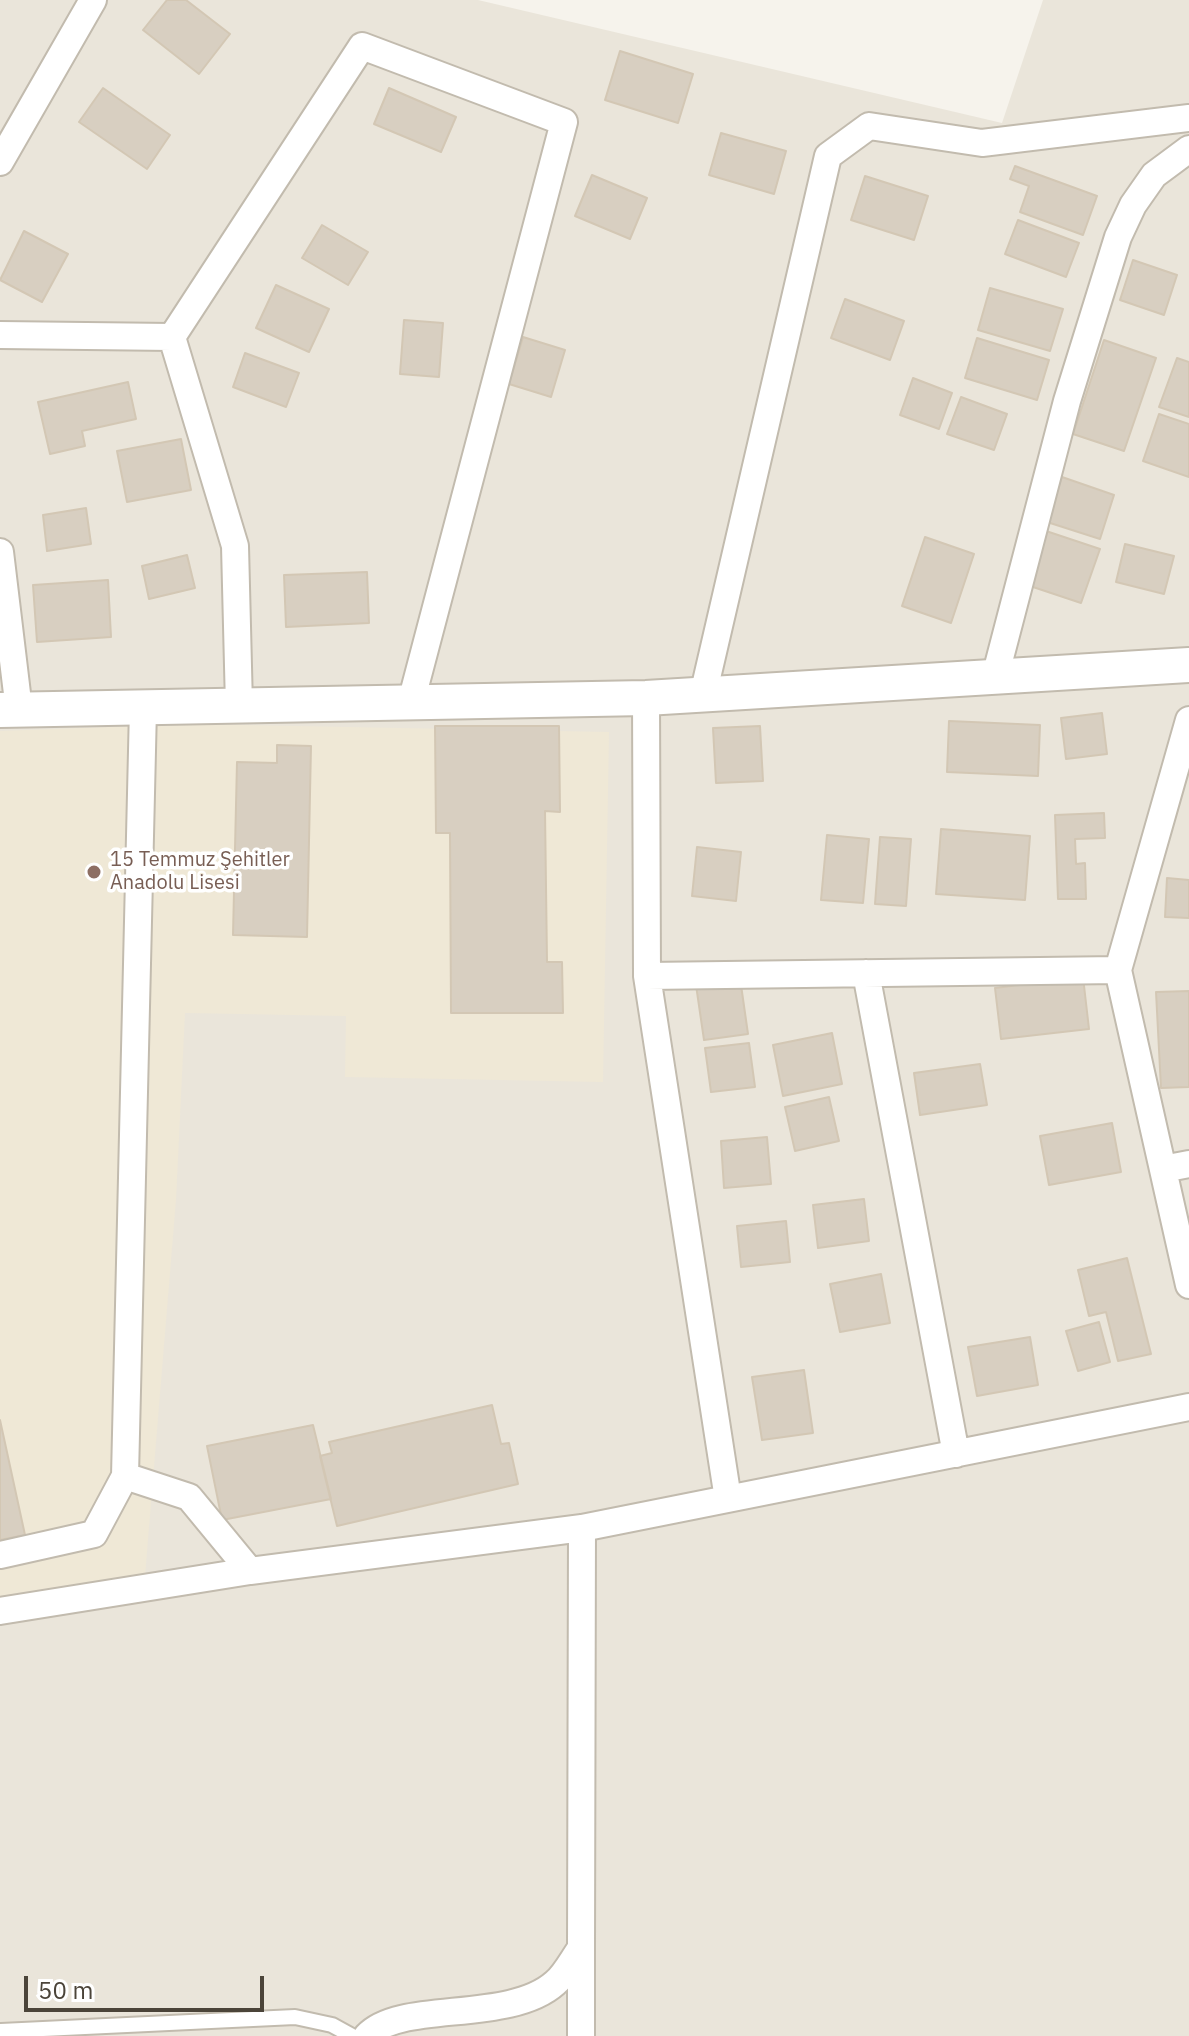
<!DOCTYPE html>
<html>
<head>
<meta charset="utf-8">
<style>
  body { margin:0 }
  #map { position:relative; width:1189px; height:2036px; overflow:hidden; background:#f6f3ec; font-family:"IBM Plex Sans",sans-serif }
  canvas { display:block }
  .scale { position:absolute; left:24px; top:1976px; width:240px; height:36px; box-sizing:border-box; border:4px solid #4b4439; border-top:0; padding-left:10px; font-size:24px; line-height:28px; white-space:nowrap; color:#4b4439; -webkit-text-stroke:6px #fff; paint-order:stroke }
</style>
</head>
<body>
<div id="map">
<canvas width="1189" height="2036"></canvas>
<div class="scale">50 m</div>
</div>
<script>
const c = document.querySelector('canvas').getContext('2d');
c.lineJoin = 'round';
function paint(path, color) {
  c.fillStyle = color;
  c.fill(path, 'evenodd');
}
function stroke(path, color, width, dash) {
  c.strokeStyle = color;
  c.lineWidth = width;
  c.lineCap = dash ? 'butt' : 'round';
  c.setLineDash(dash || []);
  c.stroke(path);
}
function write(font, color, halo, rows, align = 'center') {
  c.font = font + ' "IBM Plex Sans",sans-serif';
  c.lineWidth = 7;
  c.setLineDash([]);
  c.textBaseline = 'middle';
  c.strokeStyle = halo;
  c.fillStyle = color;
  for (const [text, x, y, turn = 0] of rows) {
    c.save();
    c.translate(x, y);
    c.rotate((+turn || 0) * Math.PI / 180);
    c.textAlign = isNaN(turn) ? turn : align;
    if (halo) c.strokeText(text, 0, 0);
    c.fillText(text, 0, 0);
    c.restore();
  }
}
paint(new Path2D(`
  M0,0h478l524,123 41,-123h146v2036h-1189z`), '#eae5da');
paint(new Path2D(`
  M190,724l419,8 -6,350 -258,-5 1,-61 -161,-3 -9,187 -31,376 -145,27v-872z`), '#efe8d6');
const building = new Path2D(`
  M167,0h19l44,34 -31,40 -56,-44z
  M620,51l73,23 -15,49 -73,-23z
  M103,88l67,47 -23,34 -68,-47z
  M389,88l67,29 -15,35 -67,-28z
  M721,133l65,18 -12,43 -65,-19z
  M1015,166l82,30 -14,39 -63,-23 9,-26 -19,-7z
  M592,175l55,23 -17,41 -55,-23z
  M865,176l63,20 -14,44 -63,-20z
  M1018,220l61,23 -13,34 -61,-23z
  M322,225l46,27 -20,33 -46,-27z
  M24,231l44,23 -26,48 -42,-22z
  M1133,260l44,15 -13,40 -44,-15z
  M276,285l53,24 -20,43 -53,-24z
  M990,288l73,21 -13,42 -72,-21z
  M845,299l59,22 -14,39 -59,-22z
  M404,320l39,3 -4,54 -39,-3z
  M523,337l42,13 -14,47 -42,-13z
  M977,338l72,22 -12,40 -72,-22z
  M1104,340l52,18 -32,93 -51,-17z
  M245,353l54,20 -13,34 -53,-20z
  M1177,358l12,4v55l-30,-10z
  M913,378l39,15 -13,36 -39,-14z
  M128,382l8,37 -54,12 3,15 -35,8 -12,-52z
  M961,397l46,17 -13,36 -47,-16z
  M1159,414l30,10v53l-46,-16z
  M181,439l10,51 -64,12 -10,-51z
  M1062,477l52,18 -14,44 -53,-17z
  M86,508l5,36 -44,7 -4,-36z
  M1046,531l54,18 -19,54 -54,-18z
  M925,537l49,17 -23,69 -49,-17z
  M1125,544l49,12 -10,38 -48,-12z
  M187,555l8,33 -46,11 -7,-33z
  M367,572l2,51 -83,4 -2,-52z
  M108,580l3,57 -74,5 -4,-57z
  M1102,713l5,41 -41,5 -5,-41z
  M949,721l91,4 -2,51 -91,-4z
  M435,726h124l1,86 -15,-1 2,151h15l1,51h-112l-1,-180h-14z
  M760,726l3,55 -47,2 -3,-55z
  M277,745l34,1 -4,191 -74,-2 4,-173 40,1z
  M1104,813l1,25 -30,1 1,25 9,-1 1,36h-28l-3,-84z
  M941,829l89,7 -5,64 -89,-6z
  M827,835l42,4 -6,64 -42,-3z
  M880,837l31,2 -5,67 -31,-2z
  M697,847l44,5 -5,49 -44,-5z
  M1167,878l22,2v38l-24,-1z
  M1083,977l6,52 -88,10 -6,-51z
  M740,978l8,56 -44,6 -8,-55z
  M1189,991v96l-28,1 -5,-96z
  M832,1033l10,51 -59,12 -10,-51z
  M749,1043l6,44 -44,5 -6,-44z
  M980,1064l7,41 -67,10 -6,-42z
  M829,1097l10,44 -44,10 -10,-44z
  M1112,1123l9,49 -72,13 -9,-49z
  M767,1137l4,47 -47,4 -3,-47z
  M864,1199l5,42 -51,7 -5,-43z
  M786,1221l4,41 -49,5 -4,-41z
  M1127,1258l24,96 -33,7 -12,-49 -17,4 -11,-46z
  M881,1274l9,49 -50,9 -10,-48z
  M1099,1322l11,40 -32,9 -12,-40z
  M1030,1337l8,48 -61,11 -9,-49z
  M804,1370l9,63 -51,7 -10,-63z
  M492,1405l9,39 8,-1 9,41 -181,42 -17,-70 12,-3 -3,-11z
  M0,1420l25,115 -25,5z
  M313,1425l18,74 -109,21 -15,-74z`);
paint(building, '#d8cfc1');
stroke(building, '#d3c7b4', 2);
const service = new Path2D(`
  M1,2036v-5l294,-14 37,8 20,11`);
const minor = new Path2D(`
  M0,162l93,-162
  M0,335l172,2
  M0,552l19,158
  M995,677l72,-276 51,-164 15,-32 21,-30 35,-26
  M703,695l125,-539 41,-30 113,17 207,-25
  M646,698l1,278 81,523
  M239,706l-4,-160 -63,-209 190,-291 202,76 -153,580
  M143,708l-18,768 64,21 61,74
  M1189,720l-71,250 71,315
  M866,973l90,481
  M647,976l471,-6
  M1163,1169l26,-5
  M0,1555l94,-21 31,-58
  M0,1611l250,-40 332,-43 607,-121
  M581,1948v88
  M367,2036c33,-36 142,-12 188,-53 10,-8 18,-24 26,-35l1,-420`);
const tertiary = new Path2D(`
  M0,710l646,-12 543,-33`);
stroke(service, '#c2bbae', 18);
stroke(minor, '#c2bbae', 30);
stroke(tertiary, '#c2bbae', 38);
stroke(service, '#fff', 14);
stroke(minor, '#fff', 26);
stroke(tertiary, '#fff', 34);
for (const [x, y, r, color] of [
  [94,872,8,"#8d6e63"]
]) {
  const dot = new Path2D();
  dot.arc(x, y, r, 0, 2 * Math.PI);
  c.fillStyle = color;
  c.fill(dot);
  stroke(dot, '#fff', 3);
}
write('20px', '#785e54', '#fff', [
  ["15 Temmuz Şehitler",110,860],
  ["Anadolu Lisesi",110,883]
], 'left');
</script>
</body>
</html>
